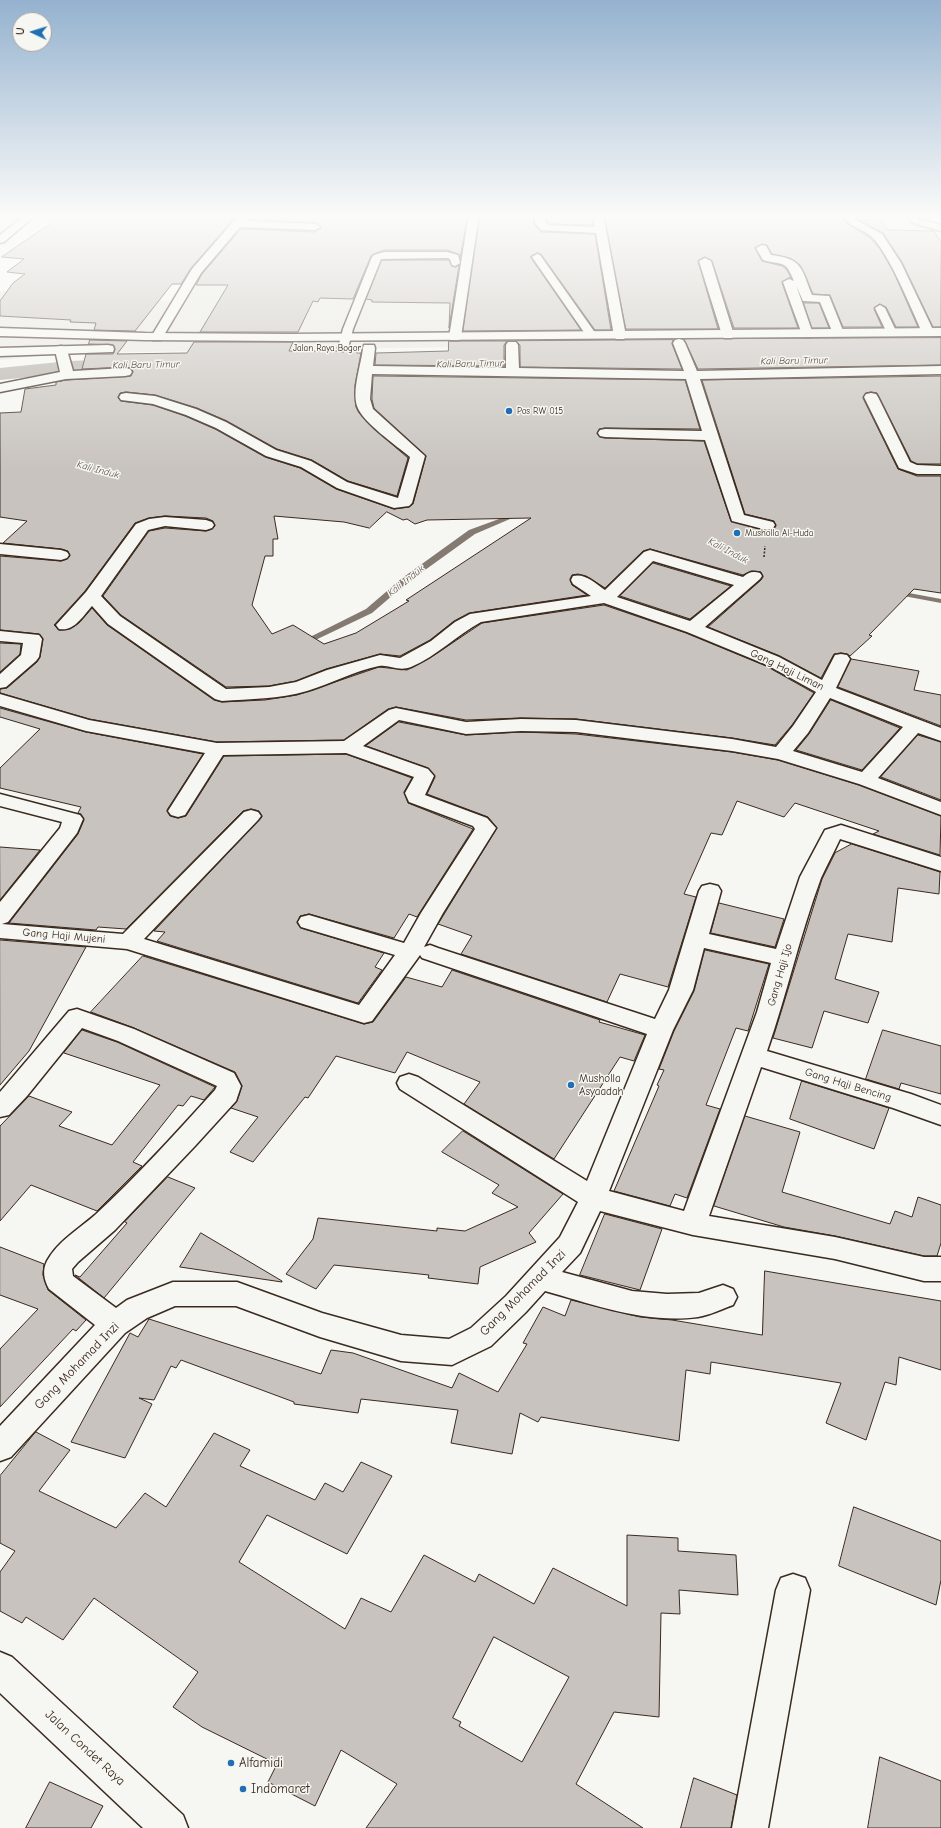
<!DOCTYPE html>
<html>
<head>
<meta charset="utf-8">
<style>
  body { margin:0 }
  #map { position:relative; width:941px; height:1828px; overflow:hidden; background:#f6f6f2; font-family:"Comic Neue",sans-serif }
  canvas { display:block }
  .north { position:absolute; left:12px; top:12px; width:40px; height:40px; box-sizing:border-box; background:#f6f6f2; border:1px solid #aba49d; border-radius:50%; rotate:274deg; font-size:11px; font-weight:700; line-height:16px; text-align:center; color:#3b2a1e }
  .north::after { content:''; display:block; margin:auto; width:14px; height:18px; background:#1f6fb2; clip-path:polygon(50% 0,100% 100%,50% 72%,0 100%) }
</style>
</head>
<body>
<div id="map">
<canvas width="941" height="1828"></canvas>
<div class="north">U</div>
</div>
<script>
const c = document.querySelector('canvas').getContext('2d');
c.lineJoin = 'round';
function paint(path, color) {
  c.fillStyle = color;
  c.fill(path, 'evenodd');
}
function stroke(path, color, width, dash) {
  c.strokeStyle = color;
  c.lineWidth = width;
  c.lineCap = dash ? 'butt' : 'round';
  c.setLineDash(dash || []);
  c.stroke(path);
}
function write(font, color, halo, rows, align = 'center') {
  c.font = font + ' "Comic Neue",sans-serif';
  c.lineWidth = 3;
  c.setLineDash([]);
  c.textBaseline = 'middle';
  c.strokeStyle = halo;
  c.fillStyle = color;
  for (const [text, x, y, turn = 0] of rows) {
    c.save();
    c.translate(x, y);
    c.rotate((+turn || 0) * Math.PI / 180);
    c.textAlign = isNaN(turn) ? turn : align;
    if (halo) c.strokeText(text, 0, 0);
    c.fillText(text, 0, 0);
    c.restore();
  }
}
paint(new Path2D(`
  M0,214h59l-23,3 -36,27z
  M383,214h41l-7,35 48,-1 -8,24h63v-23l82,-2v2h10l3,66 3,12 141,-3 -24,-65 56,-2 14,24 40,-2 -5,-18h49l-22,-38h74v137l-134,-18 -741,11 -66,7v-69l171,10 26,-34 161,2z`), '#e8e7e2');
paint(new Path2D(`
  M518,512l6,1 -49,21 -68,49 -35,30 -67,32h-3l-4,-2 68,-34 35,-30 68,-49z
  M893,590l48,9v4l-48,-9z`), '#857a71');
paint(new Path2D(`
  M565,356l7,2 3,4 -3,4 -7,2 -252,4 -7,-2 -3,-4 3,-4 7,-2z
  M127,359l7,2 3,4 -3,4 -7,2 -58,2 -69,7v-12l69,-7z`), '#b6b0a9');
const building = new Path2D(`
  M65,214h150l22,1 -46,53 -10,16h-9l-37,47 -41,-1 2,-7 -26,-1 1,-2 -71,-4v-15l13,-18 12,-9 -18,-2 17,-13 -22,-2z
  M259,214h209l-8,44 -2,-4 -11,-4h-63l-10,4 -3,2 -18,43 -33,-1 -2,4 -5,-1 -15,31h-98l28,-47h-32l6,-11 39,-45 74,3 6,-4 -6,-6 -66,-2 3,-4h5z
  M480,214h54v10l7,8 54,2 16,96h-16l-54,-76 -4,-1 -6,3v2l50,72 -118,1z
  M546,214h46l1,11 -44,-1 -3,-3z
  M604,214h236l8,10 21,13 11,12 13,22 25,56h-22l-10,-20 -7,-3 -5,5 8,18h-39l-13,-32 -17,-1 -13,-29 -10,-7 -18,-4 -5,-9 -5,-1 -7,4 7,13 20,5 5,4 4,8h-3l-6,5 16,45h-64l-22,-67 -8,-4 -6,4 20,68h-92z
  M859,220h22l6,10 47,1 7,11v85h-8l-31,-65 -19,-29z
  M382,260h67l3,6 4,1 3,-2 -10,63 1,-25 -78,-1v-2l-6,-1z
  M804,303h15l10,25h-17z
  M941,338v27l-243,4 -14,-30z
  M90,340l37,1 -10,13 70,-1 7,-11h99l-4,9h68v2h4l-6,32 1,22 3,6 13,14 36,31 -11,38 -49,-15 -36,-21 -35,-11 -50,-28 -30,-13 -42,-13 -29,-3 -6,1 -2,5 3,3 32,4 32,11 30,13 50,28 35,11 36,21 58,20 15,-2 4,-3 13,-48 -52,-48 -2,-9 1,-23 312,4 15,49 -95,-1 -6,1 -2,5 3,3 5,1 99,3 27,80 36,10 7,-2 2,-3 -2,-5 -29,-7 -43,-134 239,-4v88h-24l-6,-3 -34,-68 -6,-1 -5,1 -3,5 35,71 19,7h24v117l-27,-4 -45,46 3,1 -22,20 -3,-2 -6,-1 -7,1 -13,24 -41,-22 -72,-29 53,-47 2,-3 -2,-5 -10,-1 -8,4 -93,-26 -7,2 -38,37 -19,-12 -8,-2 -6,1 -2,4 2,6 15,10 -118,18 -15,8 -24,19 -30,16 -20,-2 -54,15 -30,12 -27,5 -43,1 -105,-72 -18,-19 46,-65 16,-3 41,3 6,-2 3,-3 -2,-5 -7,-3 -41,-2 -16,2 -14,5 -50,68 -31,34 5,5 11,-1 9,-6 13,-15 15,17 107,75 8,2 43,-2 32,-5 82,-28 28,3 23,-12 52,-35 122,-18 82,28 80,33 48,27 -22,32 -17,20 -43,-7 -156,-19 -55,-1 -55,2 -70,-13 -8,2 -44,31 -127,2 -128,-23 -89,-26v-4l7,-1 30,-26 3,-5 3,-18 -4,-5 -39,-4v-74l61,5 6,-2 3,-3 -2,-5 -7,-2 -58,-6 24,-22 -27,-4v-104l21,-1 4,-23 31,-4v-3l10,-2 65,-4 2,-5 -3,-3 -5,-1 -43,2 4,-15h27l2,-5 -2,-4 -24,-1zM387,512l16,8 4,-1 8,5 12,-4 104,-2 -125,82 3,1 -53,32 -32,11 -31,-19 -21,9 -20,-29 13,-49h8v-17h5l-4,-23 70,6 25,6z
  M673,340l-1,4 10,25 -162,-2v-22l-4,-4z
  M449,341h58l-3,4v21l-129,-1 1,-12 72,-2z
  M653,563l78,23 -41,33 -70,-23z
  M0,643l21,1 -1,10 -20,18z
  M851,659l68,12 -5,19 27,5v31l-103,-39z
  M831,700l69,28 -38,42 -66,-20 13,-16z
  M0,708l86,24 117,22 -36,56 3,6 8,2 8,-2 38,-60 122,-2 66,24 -8,14 4,11 65,26 -56,88 -8,-3 -15,24 -85,-24 -9,2 -3,7 4,5 83,25 -9,14 7,3 -24,33 -201,-62 8,-9 -11,-1 108,-114 -3,-6 -8,-2 -8,2 -117,118 -28,-2 -2,3 -87,-7 69,-89 6,-14 -3,-6 -3,-1 3,-6 -81,-19v-20l40,-39 -40,-12z
  M399,722l67,13 55,-3 55,2 156,18 46,8 81,25 82,31 -1,39 -67,-21 6,-3 -84,-28 -11,14 -47,-16 -15,34 -11,-2 -27,61 12,3 -28,90 -48,-13 -13,28 -146,-48 11,-18 -34,-12 59,-96 -9,-11 -61,-23 8,-17 -7,-9 -62,-22z
  M918,735l23,7v58l-60,-23z
  M852,844l88,28 -1,22 -41,-6 -6,54 -44,-8 -13,45 44,13 -11,31 -44,-12 -12,37 -39,-10 49,-159 13,-26z
  M0,847l40,3 -40,50z
  M719,903l65,16 -9,28 -64,-14z
  M0,940l86,7 -57,104 -29,34z
  M705,950l64,14 -21,67 -12,-3 -30,77 14,4 -33,89 -12,-4 -5,12 -56,-15 45,-105 -2,-1 7,-15 -5,-1 15,-38 20,-40z
  M143,956l221,68 9,-2 33,-45 36,10 10,-17 148,50 -1,2 46,13 -11,26 -14,-4 -66,102 -90,-55 16,-22 -73,-30 -12,21 -59,-17 -28,42 -3,-1 -52,65 -23,-10 28,-35 -27,-9 6,-7 5,-15 -7,-14 -101,-44 -43,-16z
  M82,1030l35,12 98,45 -11,13 -13,-4 -8,10 -5,-1 -45,57 9,4 -45,45 -66,-26 -31,36v-95l29,-30 43,16 -13,14 53,19 48,-60 -96,-32z
  M883,1030l58,16v48l-40,-11 -2,6 -33,-10z
  M802,1081l87,27 -15,41 -84,-30z
  M745,1116l55,16 -18,60 108,32 5,-13 17,6 6,-20 23,8v38l-4,13h-13l-89,-20 -51,-9 -70,-21z
  M463,1131l100,63 -34,39 7,9 -56,25 -2,17 -50,-6 1,-3 -95,-10 -18,24 -30,-15 27,-35 5,-21 119,13v-3l28,3 53,-24 -26,-14 7,-8 -57,-33z
  M168,1177l27,11 -91,110 -29,-23 5,2 47,-54 -2,-1z
  M605,1214l57,15 -22,61 -60,-15z
  M201,1233l81,48v1l-102,-15z
  M0,1247l44,17 -1,11 5,15 38,30 -10,11 -3,-2 -73,78v-58l38,-40 -38,-14z
  M765,1271l176,30v69l-42,-13 -3,28 -11,-3 -19,58 -40,-17 15,-40 -130,-21 -1,12 -24,-4 -7,71 -138,-24 -3,5 -18,-9 -8,41 -61,-11 7,-33 -97,-11 -3,14 -64,-9v-2l-113,-42 -5,8 -5,-2 -17,34 -15,-2 13,6 -27,54 -54,-16 59,-109 8,4 11,-18 172,55 10,-24 22,3 99,35 7,-15 39,19 29,-48 -4,-1 20,-36 22,9 6,-16 69,17 32,3 90,15z
  M36,1432l34,18 -31,41 77,37 29,-35 21,14 48,-74 36,17 -10,16 75,34 10,-17 18,9 18,-30 31,14 -45,78 -80,-39 -28,47 106,67 16,-31 30,14 33,-57 51,27 4,-8 55,30 19,-36 74,38v-71l51,3v13l58,4 2,40 -59,-5 1,24 -19,-1 -2,104 -45,-5 -38,72 67,44h-277l31,-44 -56,-34 -26,56 -47,-24 9,-18 -75,-37 -29,-20 25,-35 -104,-74 -31,42 -37,-23 -4,6 -22,-12v-39l15,-21 -15,-8v-67zM494,1637l75,40 -47,85 -63,-36 2,-4 -8,-4z
  M854,1507l87,34v39l-5,25 -97,-39z
  M880,1757l61,24v47h-73z
  M694,1778l43,17 -6,33h-50z
  M50,1782l53,24 -12,22h-65z`);
paint(building, '#c8c3be');
stroke(building, '#3b2a1e', 1);
const service = new Path2D(`
  M904,214h9l6,5 22,6v6l-28,-8z
  M384,252h63l11,3 2,8 -5,3 -3,-1 -2,-6 -3,-1 -66,1 -28,70 -5,19 -5,3 -4,-1 -1,-2 5,-19 29,-72 2,-2z
  M537,254l3,1 56,79 1,2 -1,2h-8l-56,-81z
  M880,305l5,3 12,25 -1,2h-8l-1,-2 -12,-25z`);
const minor = new Path2D(`
  M240,214h11l-5,7 69,3 5,3 -5,3 -75,-3 -39,46 -40,67h-8l-2,-3 41,-68z
  M469,214h10l-18,123 -2,3h-8l-2,-3z
  M535,214h10v8l3,3 47,2 -2,-13h10l23,122 -2,3h-8l-2,-3 -18,-103 -55,-3 -6,-7z
  M841,214h11l6,7 24,13 19,29 33,69 -2,3h-8l-2,-3c-12,-26 -30,-72 -48,-93 -9,-10 -23,-10 -33,-25z
  M762,245l4,1 5,9c32,4 30,13 41,40l17,1 15,37 -2,3h-8l-14,-34 -17,-1 -7,-16 17,49 -2,3h-8l-20,-55 6,-3 5,2c-9,-22 -10,-15 -31,-21l-7,-12z
  M705,258l6,3 23,74 -2,3h-8l-2,-3 -23,-74z
  M679,339l4,1 2,3 12,28 244,-5v8l-241,5 44,136 29,7 2,3 -2,3 -6,2 -35,-9 -27,-81 -100,-3 -5,-1 -2,-3 2,-3 5,-1 97,2 -16,-52 -314,-5 -2,25 3,10 52,47 -13,47 -3,3 -15,2 -57,-20 -36,-21 -35,-11 -50,-28 -30,-13 -33,-11 -32,-4 -2,-3 2,-3 5,-1 29,3 41,13 30,13 50,28 35,11 36,21 51,16 12,-41c-13,-11 -48,-35 -53,-51 -5,-17 4,-40 6,-58l1,-3h10l1,3 -2,18 133,2v-23l2,-3h8l2,3 1,23 165,3 -11,-28 2,-3z
  M61,346l5,1 1,3 6,21 52,-3 5,1 2,3 -2,3 -5,1 -59,3 -66,13v-8l60,-12 -5,-22 1,-3z
  M871,393l5,1 2,3 32,65 7,3 24,1v8h-24l-18,-6 -35,-71 2,-3z
  M165,517l41,3 6,2 2,3 -2,3 -6,2 -41,-4 -17,4 -47,66 19,20 106,73 43,-2 27,-5 31,-12 53,-15 20,3 31,-17 24,-19 15,-8 121,-18 -18,-12 -2,-4 2,-4c12,-3 22,7 32,14l39,-38 6,-2 93,27c6,-5 9,-6 17,-4l2,3 -2,3 -55,48 74,30 43,23 13,-25 6,-1 6,1 3,4 -14,29 105,40v13l-23,-8 -40,45 63,24v13l-82,-31 -81,-25 -46,-8 -156,-19 -55,-1 -55,3 -67,-14 -36,26 65,23 6,7 -9,19 62,23 9,10 -53,85 -19,34 6,-2 8,3 217,71 14,-29 30,-99 3,-5 8,-2 8,2 3,5 -12,43 67,15 24,-72 25,-47 16,-5 100,32v14l-101,-32c-6,13 -13,26 -19,39 -21,56 -34,116 -54,173l144,43 30,11v20l-48,-17 -132,-41 -52,149 126,21 89,20h17v24h-17l-89,-22 -142,-24 -93,-24 -20,42 -18,19 70,19 35,3 32,-1 24,-8 10,4 4,8 -4,8c-11,4 -23,10 -35,12 -52,7 -103,-12 -153,-26l-19,21 -35,34 -39,19 -51,-4 -81,-24 -84,-31h-61l-28,12 -22,15 -114,124 -11,4v-35l95,-101 -46,-36c-5,-9 -7,-19 -2,-28 11,-20 32,-32 48,-46 42,-39 82,-83 120,-125l2,-4 -99,-45 -36,-13 -55,68 -18,19 -9,2v-25l69,-81 8,-2 57,20 100,44 7,13 -5,15 -41,45 -80,84 -37,32 -6,7 1,7 43,32 11,-8 46,-18h64l85,31 79,22 48,4 22,-11 35,-32 54,-59 18,-35 -178,-113 -3,-6 3,-6 9,-3 9,3 169,104 60,-147 -225,-76 -2,-3 -48,66 -8,2 -237,-74 -127,-11v-36l60,-74 2,-6 -62,-16v-12l80,21 3,4 -6,14 -69,89 -6,2 121,10 121,-122 7,-2 7,2 3,4 -3,4 -114,119 215,66 36,-50 -94,-28 -3,-5 3,-5 8,-2 95,28 17,-30 54,-84 -2,-3 -64,-24 -4,-9 9,-16 -68,-24 -123,2 -38,60 -7,2 -7,-2 -3,-4 37,-58 -119,-22 -86,-25v-12l89,26 128,23 127,-2 45,-31 7,-2 70,14 55,-3 55,1 156,19 44,8 17,-21 23,-34 -49,-27 -80,-33 -83,-29 -123,19c-24,13 -44,34 -70,45 -13,5 -22,-3 -32,-1 -25,5 -48,18 -72,25 -28,8 -57,8 -85,10l-7,-2 -107,-75 -16,-18c-9,10 -18,26 -33,23l-3,-4 30,-33 50,-68 13,-5zM653,561l81,24 -44,36 -73,-24zM830,698l73,29 -41,45 -69,-21 15,-18zM704,948l67,15 -14,49 -73,199 -75,-20 64,-161 20,-40z
  M0,544l61,6 6,2 2,3 -2,3 -6,2 -61,-6z
  M0,631l39,4 3,4 -3,18 -3,4 -30,26 -6,1v-14l21,-19 2,-12 -23,-2z
  M793,1574l12,4 5,12 -42,238h-36l44,-238 5,-12z`);
const tertiary = new Path2D(`
  M26,214h11l-33,28 -4,1v-8z
  M0,1652l12,5 171,158 5,13h-45l-143,-135z`);
const trunk = new Path2D(`
  M0,328l145,5 146,1 650,-6v8l-650,5 -146,-1 -145,-4z
  M108,345l5,1 1,3 -1,3 -113,4v-8z`);
stroke(service, '#3b2a1e', 3);
stroke(minor, '#3b2a1e', 3);
stroke(tertiary, '#3b2a1e', 3);
stroke(trunk, '#3b2a1e', 3);
stroke(new Path2D(`
  M764,557l1,-11`), '#3b2a1e', 1.5, [2, 1.5]);
paint(service, '#f6f6f2');
paint(minor, '#f6f6f2');
paint(tertiary, '#f6f6f2');
paint(trunk, '#f6f6f2');
const sky = c.createLinearGradient(0, 0, 0, 470);
sky.addColorStop(0, '#94b2cf');
sky.addColorStop(0.46, '#fbfbf9');
sky.addColorStop(1, '#fbfbf900');
c.fillStyle = sky;
c.fillRect(0, 0, 941, 470);
for (const [x, y, r, color] of [
  [509,411,4,"#1f6fb2"],
  [737,533,4,"#1f6fb2"],
  [571,1085,4,"#1f6fb2"],
  [231,1763,4,"#1f6fb2"],
  [243,1789,4,"#1f6fb2"]
]) {
  const dot = new Path2D();
  dot.arc(x, y, r, 0, 2 * Math.PI);
  c.fillStyle = color;
  c.fill(dot);
  stroke(dot, '#f6f6f2', 1.5);
}
write('9px', '#3b2a1e', '#f6f6f2', [
  ["Jalan Raya Bogor",327,348]
]);
write('9px', '#3b2a1e', '#f6f6f2', [
  ["Pos RW 015",517,411],
  ["Musholla Al-Huda",745,533]
], 'left');
write('italic 10px', '#605248', '#f6f6f2', [
  ["Kali Baru Timur",794,361,-1],
  ["Kali Baru Timur",470,364,-1],
  ["Kali Baru Timur",146,365,-1],
  ["Kali Induk",98,470,15],
  ["Kali Induk",728,551,28],
  ["Kali Induk",406,581,-38]
]);
write('11px', '#3b2a1e', '#f6f6f2', [
  ["Gang Haji Liman",787,670,26],
  ["Gang Haji Mujeni",64,936,5],
  ["Gang Haji Ijo",780,975,-74],
  ["Gang Haji Bencing",848,1085,17]
]);
write('11px', '#3b2a1e', '#f6f6f2', [
  ["Musholla",579,1079],
  ["Asyaadah",579,1092]
], 'left');
write('13px', '#3b2a1e', '#f6f6f2', [
  ["Gang Mohamad Inzi",523,1293,-45],
  ["Gang Mohamad Inzi",77,1366,-46],
  ["Jalan Condet Raya",85,1748,43]
]);
write('13px', '#3b2a1e', '#f6f6f2', [
  ["Alfamidi",239,1763],
  ["Indomaret",251,1789]
], 'left');
</script>
</body>
</html>
